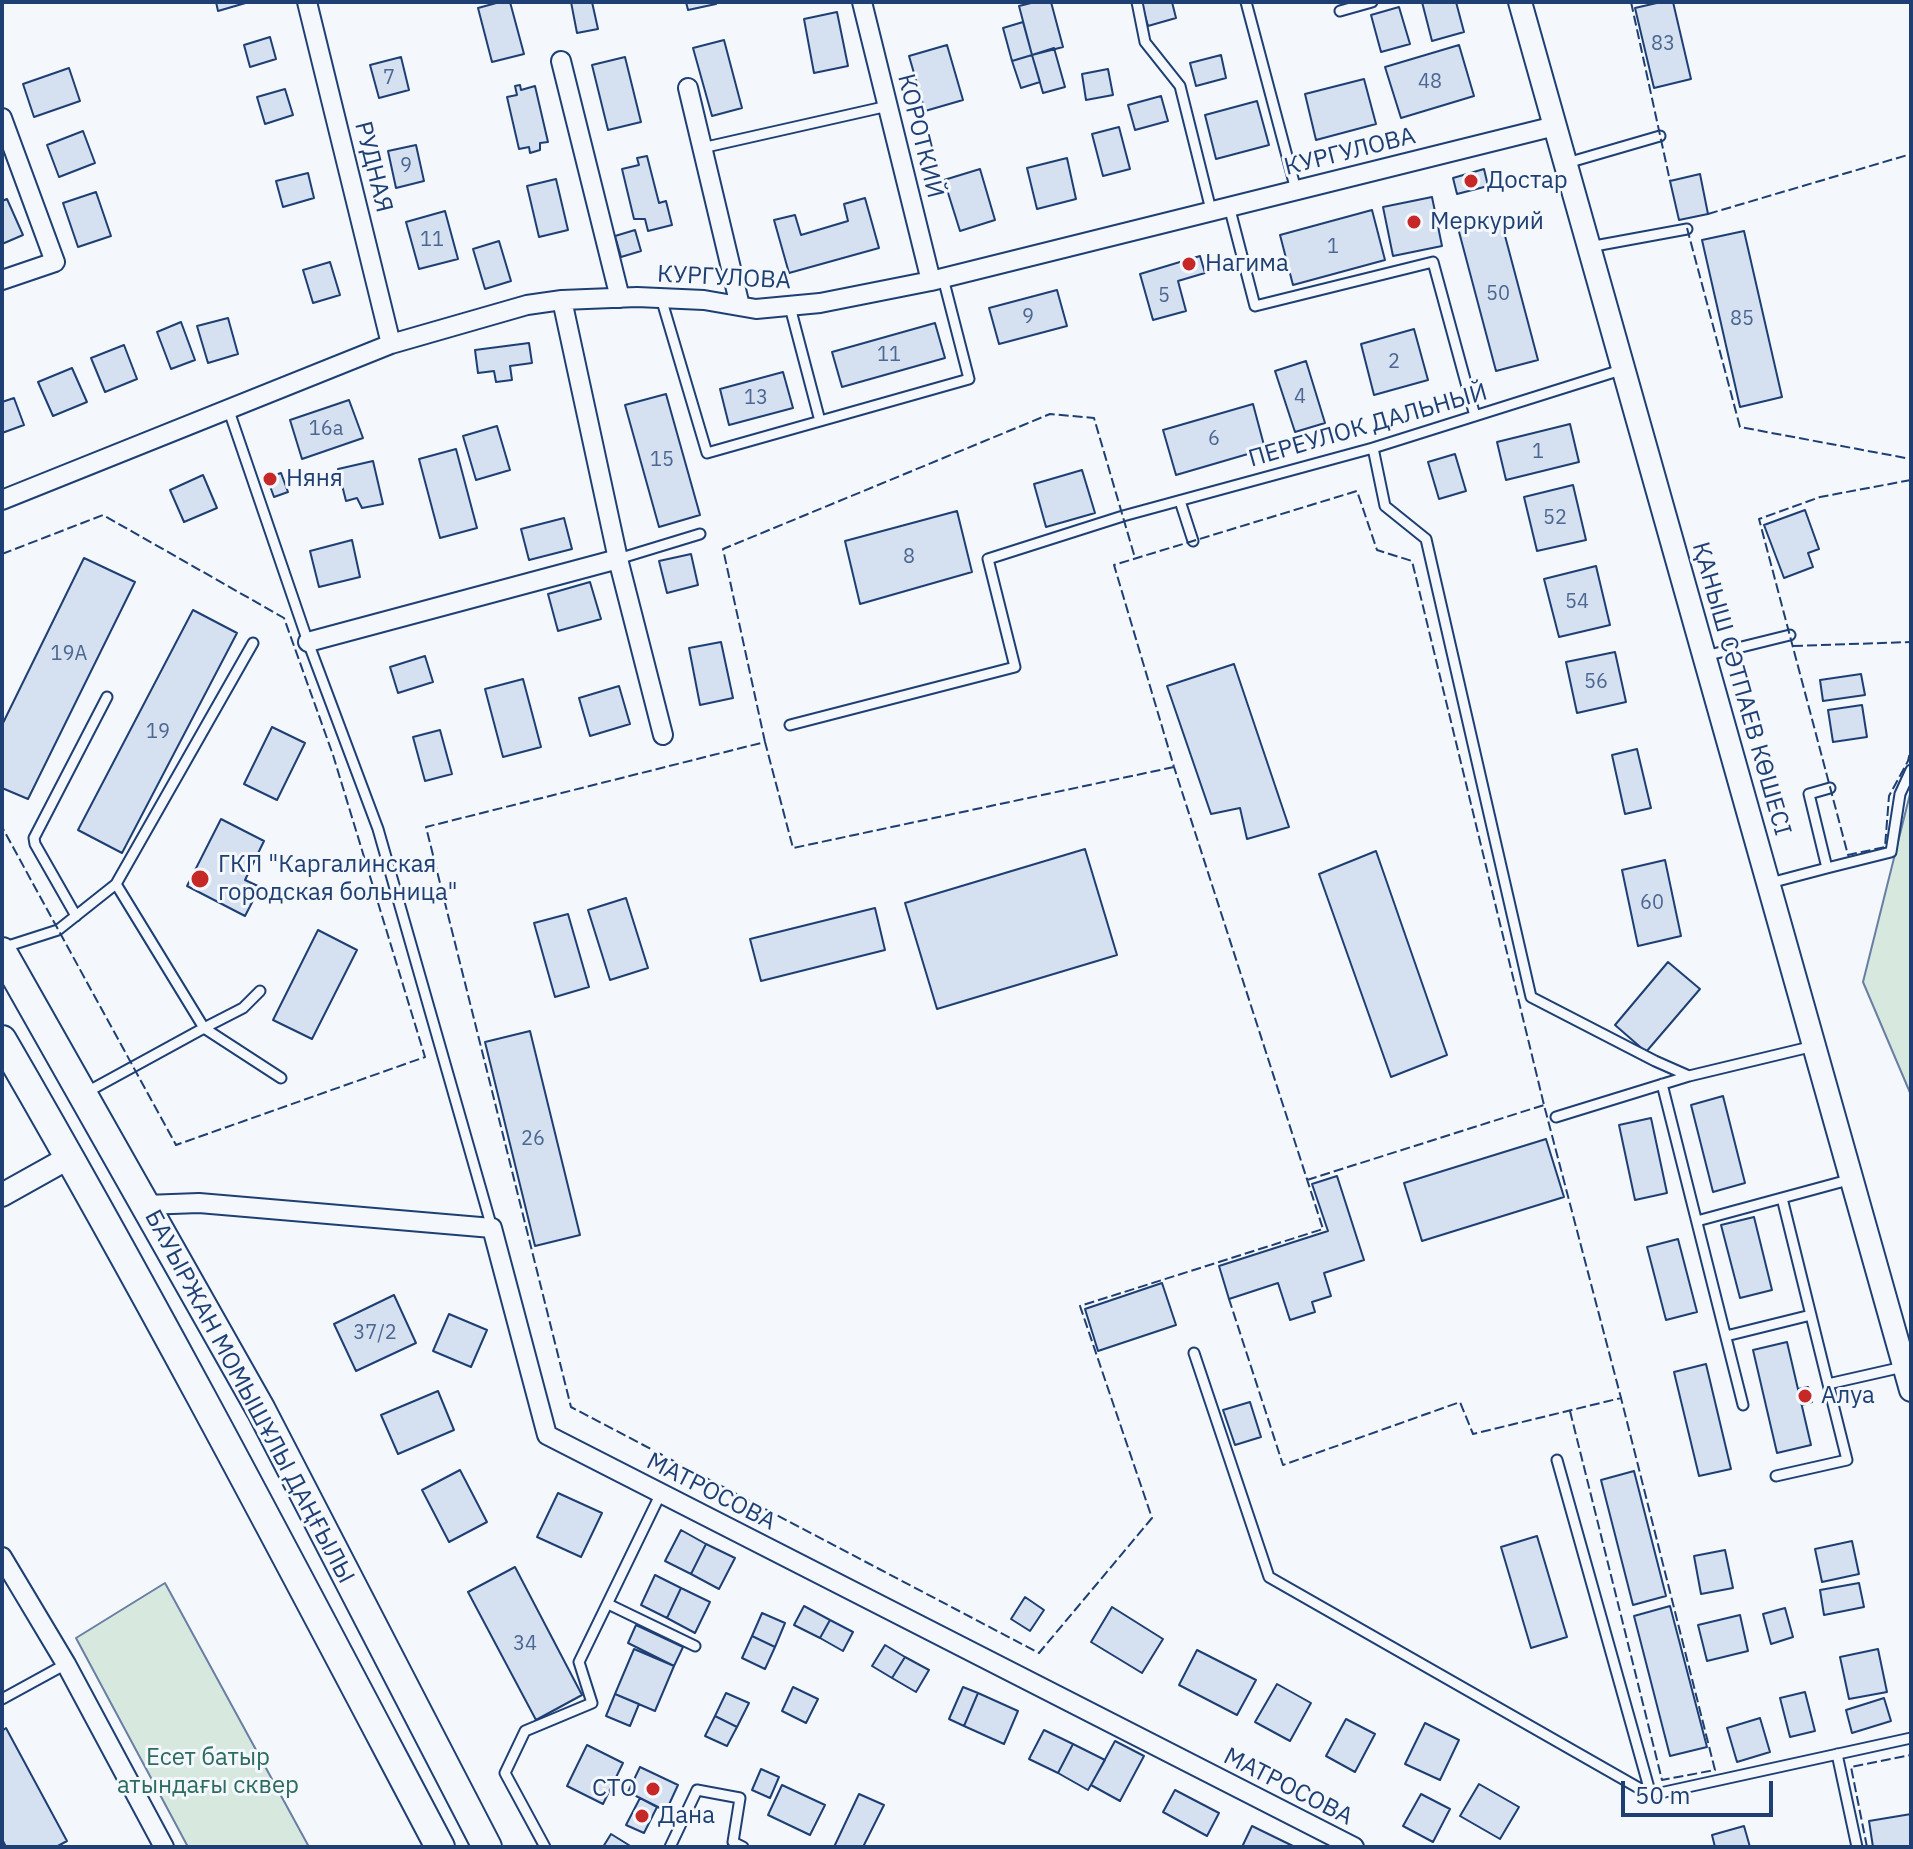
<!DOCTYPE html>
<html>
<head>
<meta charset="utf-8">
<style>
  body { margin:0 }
  #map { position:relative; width:1913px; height:1849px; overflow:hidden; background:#f4f7fb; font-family:"IBM Plex Sans",sans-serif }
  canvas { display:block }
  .frame { position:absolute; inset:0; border:4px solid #1d3f73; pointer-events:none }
  .scale { position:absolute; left:1621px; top:1781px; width:152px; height:36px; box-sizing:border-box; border:4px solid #1d3f73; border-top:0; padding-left:10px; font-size:24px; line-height:28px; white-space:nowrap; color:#1d3f73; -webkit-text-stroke:6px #f4f7fb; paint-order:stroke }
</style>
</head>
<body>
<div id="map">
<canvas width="1913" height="1849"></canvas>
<div class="frame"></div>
<div class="scale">50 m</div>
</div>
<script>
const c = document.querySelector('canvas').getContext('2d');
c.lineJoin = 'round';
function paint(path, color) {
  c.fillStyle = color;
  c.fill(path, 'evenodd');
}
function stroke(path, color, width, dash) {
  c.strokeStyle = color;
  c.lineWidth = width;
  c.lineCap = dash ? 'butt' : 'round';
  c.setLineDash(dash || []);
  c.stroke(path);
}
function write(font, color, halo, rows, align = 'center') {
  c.font = font + ' "IBM Plex Sans",sans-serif';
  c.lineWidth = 6;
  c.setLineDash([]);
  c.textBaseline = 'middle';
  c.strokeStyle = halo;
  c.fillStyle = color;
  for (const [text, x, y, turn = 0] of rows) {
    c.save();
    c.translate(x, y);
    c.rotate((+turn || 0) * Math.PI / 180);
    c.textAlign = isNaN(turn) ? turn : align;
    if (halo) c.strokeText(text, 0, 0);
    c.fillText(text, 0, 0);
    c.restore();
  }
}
const green = new Path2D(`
  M1911,790v305l-48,-113z
  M165,1583l144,264h-121l-112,-209z`);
paint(green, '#d7e8df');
stroke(green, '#687fa3', 2);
const building = new Path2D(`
  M216,2h33l-31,9z
  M500,2h10l14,52 -32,8 -14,-54z
  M571,2h21l6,27 -21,4z
  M686,2h30v2l-28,6z
  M1035,2h16l12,45 -31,8 -13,-49z
  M1141,2h31l4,16 -28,8z
  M1422,2h34l8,30 -32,9z
  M1661,2h12l18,77 -37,9 -19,-80z
  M1399,7l11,37 -29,8 -10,-37z
  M837,12l11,54 -34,7 -10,-54z
  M1023,22l9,33 -20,6 -9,-33z
  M270,37l6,22 -26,8 -6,-22z
  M724,40l18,68 -30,8 -19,-68z
  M947,45l16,55 -38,11 -16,-55z
  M1459,45l15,51 -73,22 -16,-51z
  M1054,48l11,39 -22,6 -11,-38z
  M1032,55l8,27 -19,6 -9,-27z
  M1221,55l5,23 -30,8 -6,-23z
  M401,57l8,33 -30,8 -9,-33z
  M625,57l16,65 -33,8 -16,-65z
  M69,68l11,33 -46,16 -11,-33z
  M1108,69l5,26 -27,5 -4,-26z
  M1364,79l12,45 -60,16 -11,-46z
  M520,85l1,5 14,-4 13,56 -8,1v7l-10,3 -1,-6 -10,2 -12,-52 10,-2 -2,-9z
  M285,89l8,26 -28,9 -8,-27z
  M1161,96l7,25 -33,9 -7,-25z
  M1257,101l12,44 -53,14 -11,-44z
  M1119,127l11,42 -27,7 -11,-42z
  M83,131l12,32 -36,14 -12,-32z
  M416,145l8,36 -28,7 -8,-37z
  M647,156l12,47 7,-2 6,24 -24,6 -3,-12h-11l-12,-50 17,-4 -2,-7z
  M1067,158l9,41 -39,10 -10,-41z
  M980,169l15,51 -35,11 -16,-51z
  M1484,169l4,17 -31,8 -4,-16z
  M308,173l6,25 -31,9 -7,-26z
  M1700,174l8,40 -29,6 -9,-39z
  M556,179l12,51 -29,7 -12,-51z
  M96,192l15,44 -33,11 -15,-44z
  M1432,197l10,49 -49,10 -10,-49z
  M865,198l14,50 -90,25 -15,-53 21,-5 6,20 47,-14 -4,-17z
  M7,199l16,36 -21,9v-43z
  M1372,210l13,50 -92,25 -13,-50z
  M445,211l13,48 -39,10 -13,-47z
  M1500,217l38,143 -42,11 -38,-143z
  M635,230l6,21 -20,6 -6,-21z
  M1744,231l38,166 -42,10 -38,-167z
  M499,241l12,40 -26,8 -12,-40z
  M1200,256l5,17 -27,8 8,30 -33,9 -13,-46z
  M330,262l10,33 -27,8 -10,-33z
  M1057,290l10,36 -68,18 -10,-36z
  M228,318l10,36 -30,9 -11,-37z
  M181,322l14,38 -24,9 -14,-37z
  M935,323l10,35 -103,29 -10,-35z
  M1414,329l14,51 -54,15 -13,-51z
  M529,343l3,20 -22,3 2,14 -16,2 -2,-11 -16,2 -3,-23z
  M124,345l13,34 -32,13 -14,-34z
  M1306,361l19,62 -30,9 -20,-61z
  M72,368l15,34 -34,14 -15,-34z
  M783,372l10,36 -64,17 -9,-36z
  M666,394l34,121 -41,12 -34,-122z
  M14,398l10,27 -22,8v-31z
  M349,400l14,38 -61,21 -12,-39z
  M1253,404l12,45 -89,26 -13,-45z
  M1570,424l9,38 -73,18 -9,-38z
  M497,426l13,44 -34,10 -13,-44z
  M456,449l21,79 -37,10 -21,-79z
  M1455,454l11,37 -27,8 -11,-37z
  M373,461l10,43 -21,4 -5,-10 -11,3 -8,-32z
  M1082,470l13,43 -49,14 -12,-43z
  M281,473l7,19 -14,5 -7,-19z
  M203,475l14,33 -33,14 -14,-32z
  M1573,485l13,55 -49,11 -13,-54z
  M1805,510l14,39 -11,4 5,14 -29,11 -20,-53z
  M957,511l15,61 -112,32 -15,-63z
  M564,518l8,31 -43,11 -8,-31z
  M352,540l8,37 -41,10 -9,-36z
  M691,554l7,31 -31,8 -8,-32z
  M84,558l51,24 -107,217 -26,-11v-63z
  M1596,566l14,59 -51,12 -15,-58z
  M590,582l11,37 -43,12 -10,-37z
  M193,610l44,23 -115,220 -44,-23z
  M721,642l12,56 -33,7 -11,-57z
  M1615,652l11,50 -49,11 -11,-51z
  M425,656l8,26 -35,11 -8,-26z
  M1234,664l55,163 -42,12 -7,-31 -29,6 -44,-128z
  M1861,674l4,21 -42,6 -3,-21z
  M523,679l18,68 -38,10 -18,-68z
  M619,686l11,38 -40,12 -11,-38z
  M1862,705l5,32 -34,5 -5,-32z
  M272,727l33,16 -28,57 -33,-16z
  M440,730l12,44 -27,7 -12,-44z
  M1637,749l14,59 -26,6 -13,-59z
  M221,819l43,22 -19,39 15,7 -15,29 -58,-30z
  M1085,849l32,106 -180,54 -32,-106z
  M1376,851l71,204 -56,22 -72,-203z
  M1665,860l16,76 -43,10 -16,-76z
  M626,898l22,70 -38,12 -22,-70z
  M875,908l10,42 -124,31 -11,-42z
  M568,914l21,73 -34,10 -21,-74z
  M318,930l39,20 -45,89 -39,-19z
  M1668,962l32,27 -54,63 -31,-27z
  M530,1031l50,204 -45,11 -50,-204z
  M1723,1096l22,87 -32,9 -22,-87z
  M1651,1118l16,75 -32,7 -16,-75z
  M1546,1139l18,58 -142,44 -18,-58z
  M1337,1176l27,84 -40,13 7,23 -19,6 3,10 -25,8 -12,-37 -49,16 -10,-33 109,-35 -16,-47z
  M1754,1217l18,73 -32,8 -19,-73z
  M1678,1239l19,73 -31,8 -19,-73z
  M1162,1283l14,42 -78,26 -13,-42z
  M394,1295l22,48 -60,28 -22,-47z
  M449,1314l38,16 -16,37 -38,-16z
  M1787,1342l24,103 -34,8 -24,-103z
  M1706,1364l25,105 -32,7 -25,-104z
  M1808,1387l4,15 -10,3 -4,-16z
  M438,1391l16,39 -56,24 -17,-39z
  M1250,1402l11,35 -26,8 -12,-35z
  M460,1470l27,52 -38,20 -27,-52z
  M1634,1471l32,125 -33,9 -32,-125z
  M558,1493l44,20 -21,44 -44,-20z
  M681,1530l25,14 -15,30 -26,-13z
  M1537,1536l30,101 -36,11 -30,-101z
  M1852,1541l7,33 -37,8 -7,-33z
  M706,1544l29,14 -16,31 -28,-15z
  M1725,1550l8,38 -32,6 -7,-38z
  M515,1567l67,128 -46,25 -68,-128z
  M655,1575l26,13 -14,30 -26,-13z
  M1859,1583l5,24 -40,8 -4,-25z
  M681,1588l29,14 -15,31 -28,-15z
  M1025,1597l19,13 -14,21 -19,-12z
  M804,1606l26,14 -10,18 -26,-13z
  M1670,1606l37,141 -37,9 -36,-140z
  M1112,1607l51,32 -21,34 -51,-31z
  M1785,1608l8,29 -22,7 -8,-30z
  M762,1613l23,10 -10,24 -23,-11z
  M1740,1615l8,36 -41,10 -9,-36z
  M830,1620l23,12 -10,19 -23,-13z
  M636,1625l47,22 -9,19 -46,-23z
  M752,1636l23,11 -10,22 -23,-11z
  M885,1645l20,12 -13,21 -20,-12z
  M634,1649l40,17 -19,45 -40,-17z
  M1878,1649l9,43 -38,7 -9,-42z
  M1197,1650l59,30 -19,35 -58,-30z
  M905,1657l24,13 -13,22 -24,-14z
  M1277,1684l34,19 -21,38 -35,-19z
  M793,1687l25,12 -12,24 -24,-12z
  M963,1687l15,6 -14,33 -15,-7z
  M1805,1692l10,39 -25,6 -10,-39z
  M726,1693l23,10 -12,24 -22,-11z
  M978,1693l40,18 -14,33 -40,-18z
  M615,1694l24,10 -9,22 -24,-10z
  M1884,1698l7,23 -39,12 -6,-23z
  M715,1716l22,11 -10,19 -22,-10z
  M1760,1718l10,34 -33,10 -10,-34z
  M1346,1719l29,15 -20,38 -29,-16z
  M1425,1723l34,17 -19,40 -35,-16z
  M6,1728l61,113 -11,6h-50l-4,-8v-108z
  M1044,1730l29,14 -15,29 -29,-14z
  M1115,1741l29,15 -24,45 -29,-16z
  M1073,1744l32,16 -17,30 -30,-17z
  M587,1745l36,18 -20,41 -36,-18z
  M640,1767l38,18 -12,26 -38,-19z
  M761,1769l18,8 -9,21 -18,-8z
  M1479,1784l40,23 -19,32 -40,-23z
  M782,1785l43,20 -15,30 -42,-20z
  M1175,1790l44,23 -12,23 -44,-24z
  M859,1794l25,11 -21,42h-29z
  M1421,1794l29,15 -17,33 -30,-16z
  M640,1798l17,9 -13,26 -18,-8z
  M1911,1814v33h-38l-4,-26z
  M1252,1826l43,21h-53z
  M1744,1826l6,21h-35l-3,-12z
  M611,1834l21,13h-29z`);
paint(building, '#d5e0f0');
stroke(building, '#1d3f73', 2);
const service = new Path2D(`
  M1137,2l8,40 35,44 31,124
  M1246,2l50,188
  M1340,11l32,-9
  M702,148l186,-42
  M1567,163l93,-27
  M1229,206l26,100 178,-44 42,154
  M1589,247l98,-18
  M661,298l46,155 262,-74 -26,-101
  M790,307l30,114
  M228,408l80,234 70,187 114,399
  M1373,448l12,58 41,33 105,458 124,64 34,15 125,-30
  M1180,501l13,40
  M618,559l82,-25
  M1705,656l85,-21
  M790,725l225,-58 -27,-108 135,-43 250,-68 251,-79
  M1827,868l64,-16 9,-58 11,-24
  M1770,883l57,-15 -18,-74 21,-6
  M116,884l88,144 39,-20 17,-17
  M76,916l-41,-72 -1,-6 73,-141
  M2,948l56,-18 58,-46 137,-241
  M1662,1084l81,321
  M87,1092l117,-64 77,50
  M1556,1117l133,-41
  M1782,1198l46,186 75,-17
  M1697,1221l155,-42
  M1726,1336l85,-21
  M1194,1353l75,224 382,218 260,-57
  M1557,1460l94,335
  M1776,1476l71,-16 -19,-76
  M608,1604l87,42
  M2,1699l64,-35
  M1837,1754l20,93
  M545,1847l-40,-74 20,-42 67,-28 -13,-41 82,-169
  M670,1847l27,-57 43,8 -7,44 10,5`);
const minor = new Path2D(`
  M307,2l84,342
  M862,2l69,279
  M561,61l59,237
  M688,88l52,218
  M2,118l53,144 -53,18
  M562,300l56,259 45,176
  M2,500l389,-156 136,-39 35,-5 75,-3 67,3 52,9 64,-6 111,-22 624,-155
  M308,642l310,-83
  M145,1205l54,-2 293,25 55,207 807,412
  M2,1557l64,107 98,183`);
const tertiary = new Path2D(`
  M1520,2l391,1388
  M2,1195l68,-38`);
const primary = new Path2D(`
  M2,952l259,458 226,437
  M2,1040c154,265 295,536 438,807`);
stroke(service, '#1d3f73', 13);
stroke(minor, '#1d3f73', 22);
stroke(tertiary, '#1d3f73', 26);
stroke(primary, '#1d3f73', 32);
stroke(service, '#f4f7fb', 9);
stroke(minor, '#f4f7fb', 18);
stroke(tertiary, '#f4f7fb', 22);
stroke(primary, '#f4f7fb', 28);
stroke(new Path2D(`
  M1631,2l39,179
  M1708,214l203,-60
  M1687,228l53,199 171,32
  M1911,480l-91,17 -61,22 89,336 37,-8 4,-51 19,-35 3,-13
  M2,554l101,-39 181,103 49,137 92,302 -249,88 -174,-318
  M1793,646l118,-4
  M765,742l-42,-193 327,-135 44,4 41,140
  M1174,767l-381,81 -28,-106 -339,85 145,580 468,246 113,-135 -72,-212 243,-77 -149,-462 -60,-202 243,-74 20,59 35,11 132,544 77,293 -148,36 -13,-32 -177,63 -54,-166
  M1307,1180l237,-75
  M1570,1411l92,369 53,-10 -94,-372
  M1867,1847l-16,-80 60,-12`), '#1d3f73', 2, [10, 4]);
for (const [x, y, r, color] of [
  [1471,181,8,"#c62828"],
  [1414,222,8,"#c62828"],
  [1189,264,8,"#c62828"],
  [270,479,8,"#c62828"],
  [200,879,10,"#c62828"],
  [1805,1396,8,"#c62828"],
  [653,1789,8,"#c62828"],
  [642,1816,8,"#c62828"]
]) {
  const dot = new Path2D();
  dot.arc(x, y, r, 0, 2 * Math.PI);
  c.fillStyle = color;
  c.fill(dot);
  stroke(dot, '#f4f7fb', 3);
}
write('20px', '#4b6792', null, [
  ["83",1663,44],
  ["7",389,78],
  ["48",1430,82],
  ["9",406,166],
  ["11",432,240],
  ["1",1333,247],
  ["50",1498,294],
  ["5",1164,296],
  ["9",1028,317],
  ["85",1742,319],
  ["11",889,355],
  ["2",1394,362],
  ["4",1300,397],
  ["13",756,398],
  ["16а",326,429],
  ["6",1214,439],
  ["1",1538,452],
  ["15",662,460],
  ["52",1555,518],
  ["8",909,557],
  ["54",1577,602],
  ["19А",69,654],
  ["56",1596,682],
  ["19",158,732],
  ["60",1652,903],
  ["26",533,1139],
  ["37/2",375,1333],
  ["34",525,1644]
]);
write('24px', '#1d3f73', '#f4f7fb', [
  ["КОРОТКИЙ",920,136,76],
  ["КУРГУЛОВА",1350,152,-14],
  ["РУДНАЯ",373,167,76],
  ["КУРГУЛОВА",724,278,3],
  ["ПЕРЕУЛОК ДАЛЬНЫЙ",1368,426,-16],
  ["ҚАНЫШ СӘТПАЕВ КӨШЕСІ",1741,689,74],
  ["БАУЫРЖАН МОМЫШҰЛЫ ДАҢҒЫЛЫ",249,1397,62],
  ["МАТРОСОВА",711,1492,27],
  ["МАТРОСОВА",1288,1787,27]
]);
write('24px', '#1d3f73', '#f4f7fb', [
  ["Достар",1487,181],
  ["Меркурий",1430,222],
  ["Нагима",1205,264],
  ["Няня",286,479],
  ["ГКП \"Каргалинская",218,865],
  ["городская больница\"",218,893],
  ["Алуа",1821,1396],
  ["СТО",637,1789,"right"],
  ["Дана",658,1816]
], 'left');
write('24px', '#2c6c60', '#f4f7fb', [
  ["Есет батыр",208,1758],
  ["атындағы сквер",208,1786]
]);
</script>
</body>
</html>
